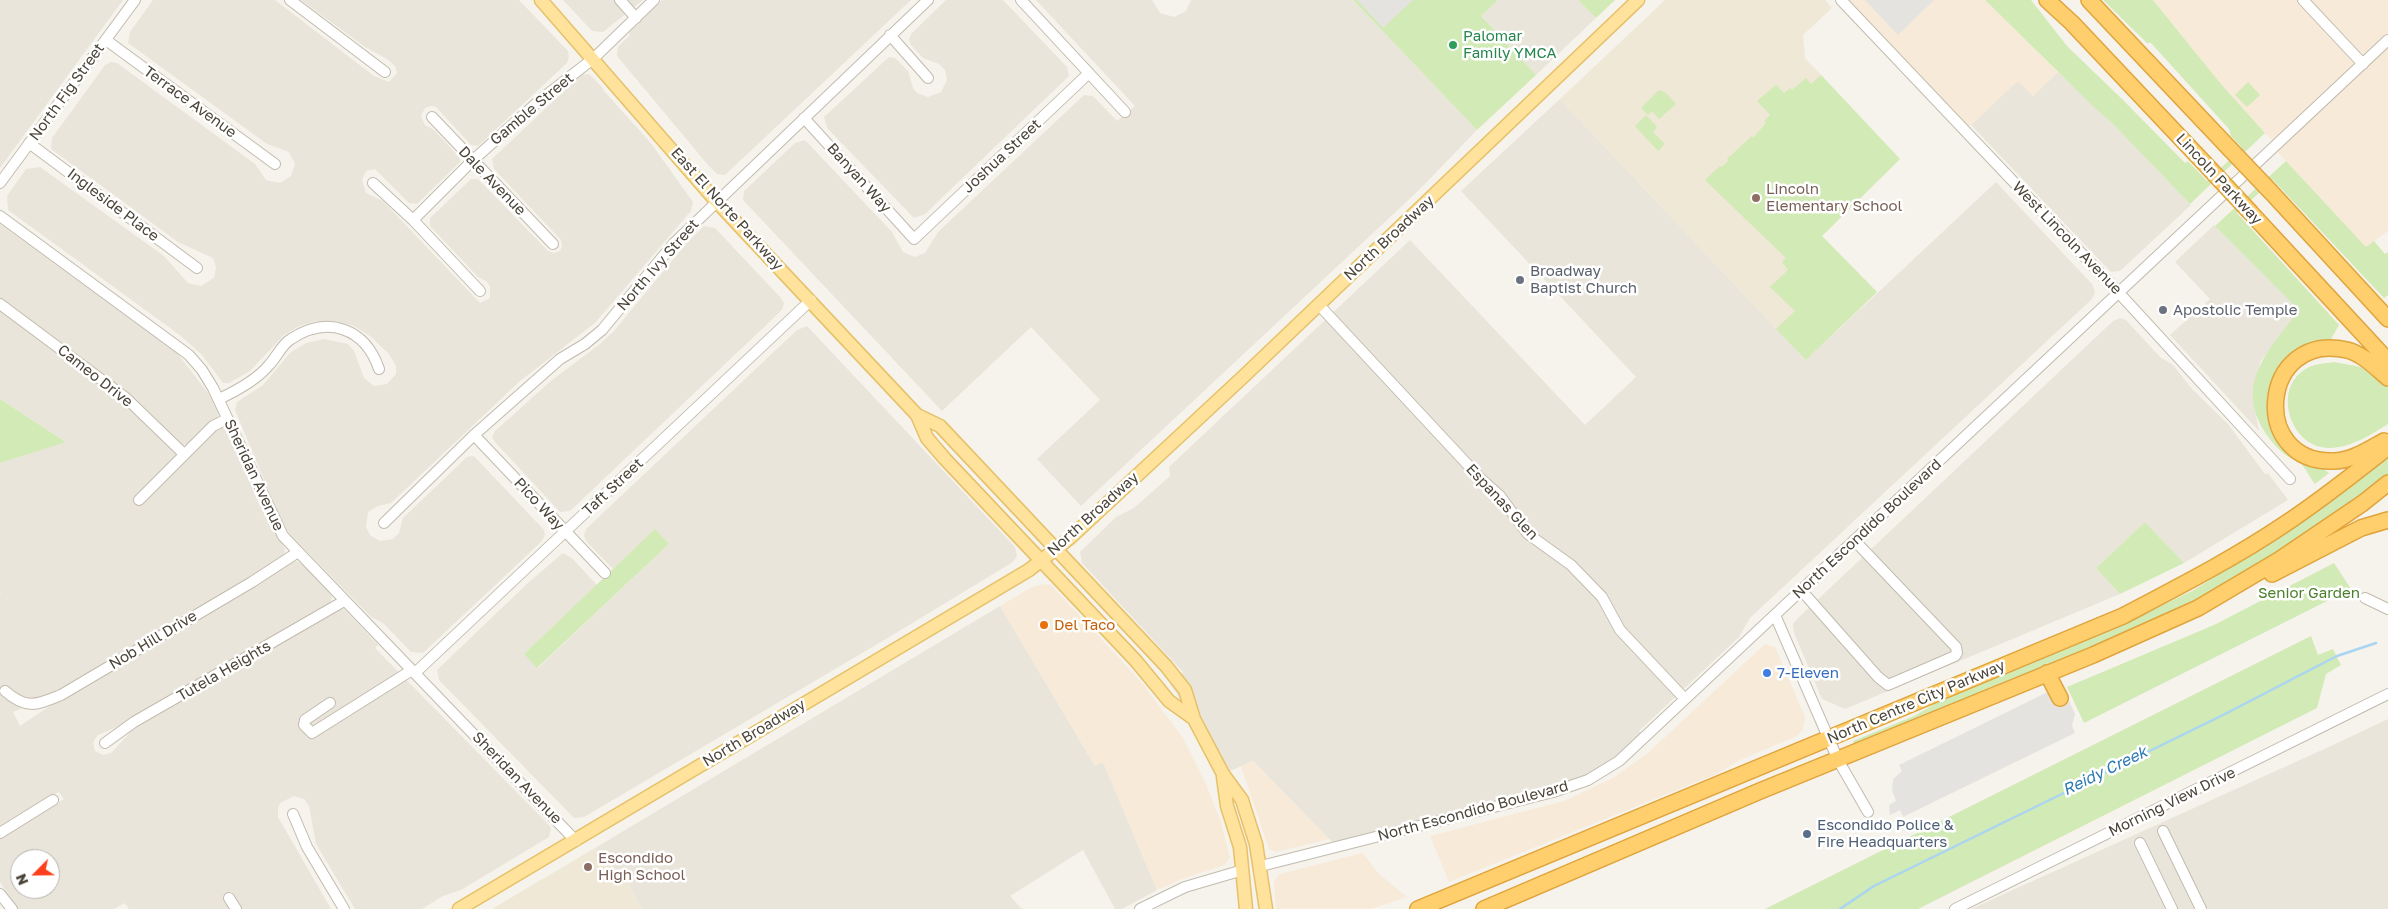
<!DOCTYPE html>
<html>
<head>
<meta charset="utf-8">
<style>
  body { margin:0 }
  #map { position:relative; width:2388px; height:909px; overflow:hidden; background:#f6f3ec; font-family:"Golos Text",sans-serif }
  canvas { display:block }
  .north { position:absolute; left:10px; top:849px; width:50px; height:50px; box-sizing:border-box; background:#fff; border:1px solid #b7b4b0; border-radius:50%; rotate:247deg; font-size:14px; font-weight:700; line-height:20px; text-align:center; color:#4b4439 }
  .north::after { content:''; display:block; margin:auto; width:18px; height:22px; background:#fc3f1d; clip-path:polygon(50% 0,100% 100%,50% 72%,0 100%) }
</style>
</head>
<body>
<div id="map">
<canvas width="2388" height="909"></canvas>
<div class="north">N</div>
</div>
<script>
const c = document.querySelector('canvas').getContext('2d');
c.lineJoin = 'round';
function paint(path, color) {
  c.fillStyle = color;
  c.fill(path, 'evenodd');
}
function stroke(path, color, width, dash) {
  c.strokeStyle = color;
  c.lineWidth = width;
  c.lineCap = dash ? 'butt' : 'round';
  c.setLineDash(dash || []);
  c.stroke(path);
}
function write(font, color, halo, rows, align = 'center') {
  c.font = font + ' "Golos Text",sans-serif';
  c.lineWidth = 5;
  c.setLineDash([]);
  c.textBaseline = 'middle';
  c.strokeStyle = halo;
  c.fillStyle = color;
  for (const [text, x, y, turn = 0] of rows) {
    c.save();
    c.translate(x, y);
    c.rotate((+turn || 0) * Math.PI / 180);
    c.textAlign = isNaN(turn) ? turn : align;
    if (halo) c.strokeText(text, 0, 0);
    c.fillText(text, 0, 0);
    c.restore();
  }
}
paint(new Path2D(`
  M0,0h123l-123,168z
  M153,0h122l99,76 15,6 8,-9 -2,-7 -8,-7 -22,-12 -64,-47h218l49,51 1,6 -2,6 -89,83 -7,-1 -35,-38 -5,-1 -6,2 -4,8 4,9 9,5 26,28v4l-43,42 -8,-1 -34,-34 -9,2 -4,9 4,13 17,8 97,102 10,-5v-12l-4,-5 -8,-4 -48,-51v-8l41,-39h7l70,72 6,2 6,-2 2,-5 -1,-6 -67,-71 -2,-10 89,-84 8,-1 13,13 2,4 46,51 43,60 -2,9 -96,112 -75,58 -129,122 -13,3 -10,6 -2,15 4,8 10,6 13,-2 6,-6 4,-15 64,-61 7,-1 70,74 1,6 -5,7 -117,110 -12,-1 -28,-29 -12,-6 -82,-84 -10,-17 -44,-106 2,-8 26,-17 27,-32 16,-10 18,-4 24,5 6,7 10,27 10,8 13,-2 9,-10v-8l-7,-12 -19,-18 -16,-10 -18,-5h-20l-17,5 -15,9 -34,36 -21,12h-6l-21,-28 -21,-19 -173,-126 -1,-14 19,-27 14,-2 124,89 24,27 13,3 13,-8 2,-11 -3,-9 -35,-16 -127,-93 1,-11 53,-73 6,-3 6,1 138,101 11,16 14,3 11,-7 4,-12 -6,-12 -22,-8 -139,-101 2,-11z
  M563,0h80l-40,32 -11,-1z
  M662,0h249l-186,175 -8,-1 -9,-9 -91,-109 1,-9 12,-12 -1,-2z
  M946,0h57l64,67 2,9 -144,138 -11,4 -87,-90 -3,-11 65,-60 6,1 13,13 5,17 4,5 11,4 13,-5 6,-12 -2,-10 -6,-6 -16,-6 -12,-13 -2,-6 3,-6z
  M1036,0h116l8,13 14,4 12,-6 5,-11h162l124,130 -58,60 -338,316 -44,-47 63,-59 -69,-73 -89,84 -199,-211 1,-9 51,-48 10,-3 87,92 11,20 12,5 10,-4 13,-21 146,-137 9,1 24,25 18,-15z
  M1498,0h80l18,18 -60,57 -55,-59z
  M2058,72l54,51 79,82 -71,66 -9,1 -3,-3 -137,-144 47,-45 15,16z
  M1560,99l246,261 190,-178 96,102 3,8 -3,7 -342,319 -11,19 -100,94 5,6 -56,43 -251,67 -84,-86 -30,13 -29,-55 -24,-35 13,-12 -101,-109 -2,-11 36,-35 18,-9 36,-32 -1,-9 241,-227 175,185 51,-48 -175,-186z
  M0,224l177,129 35,45 7,16 -2,4 -26,25 -7,2 -16,-9 -168,-135z
  M2214,225l86,85 -40,52 -7,39 6,30 -89,-96 40,-36 -35,-37z
  M704,226l11,2 66,70 3,5 -2,7 -212,201 -10,1 -65,-70 -3,-5 3,-6 57,-51 48,-36 13,-12 73,-88z
  M0,308l127,92 52,52 34,-23 7,-2 6,1 24,49 3,14 8,17 24,41 -2,10 -193,116 -50,26 -27,11 7,14 40,-27 229,-136 7,-2 6,3 27,26 3,7 -2,7 -156,91 -57,32 -19,8 -5,7 2,9 8,4 8,-2 23,-25 206,-119 5,1 33,35 -3,3 174,177 2,4 -2,8 -88,53 -18,6 -21,13h-67l-39,-65 -7,-38 -5,-7 -10,-3 -14,7 -2,5v9l53,92h-91l-10,-18 -7,5 8,13h-102l-4,-6 -11,6h-97l-17,-27v-45l64,-38 -5,-7 -59,36v-234l2,-1h-2v-130l65,-22 -65,-42zM20,859h30v30h-30z
  M2120,318l6,2 34,37 13,8 19,24 36,35 37,50 3,-1 20,27 -104,63 -39,-41 -49,46 24,26 -275,115 -23,-10 -28,-66 -1,-9 3,-4 317,-299z
  M807,326l208,221 2,9 -4,6 -122,74 -307,181 -10,1 -135,-138 -2,-10 92,-88 34,-29 9,5 25,27 -73,69 14,14 131,-124 -14,-14 -42,39 -27,-28 -2,-6 2,-6 211,-199z
  M1000,606l95,160 7,-4 2,2 53,126 -35,19h-7l-32,-59 -73,46 12,13h-379l-7,-9 -7,-18 -34,-34z
  M2388,719v190h-417l362,-164z`), '#eae5da');
paint(new Path2D(`
  M1841,0h144l73,72 -25,24 -15,-15 -53,49z
  M2153,0h235v231l-22,16 -92,-99 2,-3 -55,-61z
  M1045,584l6,1 92,99 40,54 23,46 15,38 9,35 -5,8 -43,14 -25,11 -53,-126 -2,-2 -7,4 -95,-160 32,-19z
  M1765,644l10,3 30,70 -2,12 -6,7 -57,24 -26,15 -265,107 -19,-46 134,-35 49,-23 36,-26z
  M1253,761l76,78 -53,13 -7,-3 -28,-83z
  M1363,853l15,20 29,24 -36,12h-95l-2,-28 6,-7z`), '#f7ead8');
paint(new Path2D(`
  M1665,0h160l7,8 -29,27 2,23 95,101 -78,77 55,56 -71,68 -246,-261z
  M595,848l34,34 7,18 7,9h-151z`), '#efe8d6');
paint(new Path2D(`
  M1353,0h145l-17,16 55,59 -59,55z
  M1578,0h37l-19,18z
  M1985,0h46l36,46 56,54 62,63 3,-2 19,20 35,-33 -11,-12 -2,-7 -78,-86h-4l-44,-43h50l68,84 44,49 -75,71 -78,-81 -18,-16z
  M1821,75l79,84 -78,77 55,56 -71,68 -30,-31 19,-18 -25,-24 18,-17 -6,-8 4,-4 -81,-78 15,-14 2,1 6,-6 -1,-2 25,-23 1,2 13,-15 -2,-2 6,-6 -13,-14 19,-16 8,8 6,-5 2,2 14,-12 5,6z
  M2248,82l12,13 -13,12 -12,-12z
  M1659,90l7,3 10,11 -17,15 -7,-8 -4,4 -7,-7z
  M1646,115l11,12 -4,5 12,12 -7,7 -23,-25z
  M2286,161l80,86 8,-6 11,13 3,-2v43l-4,3 -111,-118 -36,33 102,112 -9,16c-56,-3 -80,66 -48,106 13,15 33,14 47,26l-14,11c-5,-6 -8,-14 -13,-19 -3,-3 -7,-4 -10,-6 -9,-5 -17,-13 -23,-21 -38,-51 -1,-87 30,-128l-84,-84z
  M2334,362l27,5 27,20v37c-19,12 -44,28 -67,23 -30,-6 -45,-52 -22,-73 10,-10 22,-10 35,-12z
  M0,399l66,43 -66,21z
  M2388,457v17l-49,38 -58,39 -64,38 -95,46 -256,107 -12,2 -1,-3 61,-25 31,-18 190,-80 57,-27 101,-62z
  M2145,522l39,41 -64,31 -24,-26z
  M655,529l14,15 -132,124 -13,-14z
  M2334,563l17,26 -267,134 -17,-36 147,-62z
  M2311,636l7,19 15,-6 8,16 -15,9 -9,34 -399,201h-153z`), '#d2eab5');
paint(new Path2D(`
  M1357,0h56l-30,28z
  M1865,0h69l-36,35z
  M2062,685l13,29 -3,11 3,8 -172,84 -3,-7 -10,5 -1,-10 7,-4 -4,-11 1,-11 9,-8 -3,-6z`), '#e5e3e0');
stroke(new Path2D(`
  M1840,909l34,-23 349,-171 114,-59 39,-13`), '#a9d4f2', 2.5);
const minor = new Path2D(`
  M290,0l95,72
  M620,0l16,18
  M1021,0l104,112
  M1841,0l278,293 171,186
  M2303,0l60,64
  M890,35l38,43
  M106,40l169,124
  M432,117l121,127
  M804,118l110,121 175,-166
  M29,143l168,125
  M0,183l135,-183
  M373,183l40,37 67,71
  M0,216l189,139 13,15 11,18 70,148 293,305
  M413,220l59,-59 67,-60 55,-43 60,-58
  M0,304l126,94 58,56
  M1319,305l162,174 19,17 28,38 43,31 31,32 18,33 65,69
  M219,399c17,-8 38,-19 50,-34 8,-8 12,-20 22,-26 37,-24 74,-11 88,30
  M474,435l131,138
  M139,500l74,-74 14,-7
  M384,523l90,-88 86,-76 25,-15 17,-14 72,-87 254,-243
  M1801,590l77,87 10,8 67,-29 2,-3 -1,-6 -102,-107
  M2365,598l23,11
  M1775,615l63,145 30,52
  M415,673l396,-373
  M5,691c22,19 31,14 56,4l191,-113 46,-30
  M330,703l-25,17 -1,5 8,8 100,-63
  M105,743l29,-21 210,-121
  M293,814l14,33 37,62
  M2163,831l38,78
  M0,833l53,-33
  M2140,843l32,66
  M1261,866l292,-74 35,-12 31,-19 769,-721
  M0,894l12,15
  M229,898l7,11
  M1140,909l45,-22 58,-17
  M1955,909l433,-215`);
const major = new Path2D(`
  M541,0l175,201 201,214 10,23 18,21 191,202 33,40 25,18
  M917,415l23,11 226,240 19,24 9,29 29,55 19,26 14,44 10,65
  M1223,777l4,29 13,41 6,62
  M459,909l570,-339 42,-33 173,-161 394,-376`);
const highway = new Path2D(`
  M2047,0l25,23 136,144
  M2089,0l140,148
  M2271,192l117,127
  M2251,213l137,148
  M2384,441c-15,8 -31,19 -49,20 -87,4 -75,-131 12,-111 16,4 29,18 41,28
  M2272,574l89,-46 27,-8
  M2047,673l13,25
  M1418,909l705,-293c55,-29 110,-57 162,-92 36,-24 69,-50 103,-77
  M1484,909l276,-118 333,-136 105,-47 81,-48 84,-57 25,-20`);
stroke(minor, '#c2bbae', 12);
stroke(major, '#e6c16a', 15);
stroke(highway, '#e0a43c', 18);
stroke(minor, '#fff', 10);
stroke(major, '#ffe39c', 12);
stroke(highway, '#ffcf6e', 15);
const highwayBridge = new Path2D(`
  M2229,148l42,44
  M2208,167l43,46`);
stroke(highwayBridge, '#e0a43c', 18, []);
stroke(highwayBridge, '#ffcf6e', 15);
for (const [x, y, r, color] of [
  [1453,45,5,"#2e9e5b"],
  [1756,198,5,"#8d6e63"],
  [1520,280,5,"#6b7280"],
  [2163,310,5,"#6b7280"],
  [1044,625,5,"#e8710a"],
  [1767,673,5,"#3f7fe0"],
  [1807,834,5,"#5c6f8a"],
  [588,867,5,"#8d6e63"]
]) {
  const dot = new Path2D();
  dot.arc(x, y, r, 0, 2 * Math.PI);
  c.fillStyle = color;
  c.fill(dot);
  stroke(dot, '#fff', 2);
}
write('15px', '#27864d', '#fff', [
  ["Palomar",1463,36],
  ["Family YMCA",1463,53]
], 'left');
write('15px', '#4b4439', '#fff', [
  ["North Fig Street",67,92,-54],
  ["Terrace Avenue",190,102,36],
  ["Gamble Street",532,109,-40],
  ["Joshua Street",1002,156,-43],
  ["Banyan Way",859,178,48],
  ["Lincoln Parkway",2219,179,47],
  ["Dale Avenue",492,181,46],
  ["Ingleside Place",113,205,37],
  ["East El Norte Parkway",727,209,48],
  ["North Broadway",1389,238,-43],
  ["West Lincoln Avenue",2067,238,46],
  ["North Ivy Street",658,265,-49],
  ["Cameo Drive",95,376,38],
  ["Sheridan Avenue",254,475,65],
  ["Taft Street",613,487,-43],
  ["Espanas Glen",1502,502,47],
  ["Pico Way",539,504,47],
  ["North Broadway",1093,514,-42],
  ["North Escondido Boulevard",1867,529,-43],
  ["Nob Hill Drive",153,640,-31],
  ["Tutela Heights",224,671,-30],
  ["North Centre City Parkway",1916,702,-23],
  ["North Broadway",754,733,-31],
  ["Sheridan Avenue",517,778,46],
  ["Morning View Drive",2172,802,-26],
  ["North Escondido Boulevard",1473,811,-15]
]);
write('15px', '#785e54', '#fff', [
  ["Lincoln",1766,189],
  ["Elementary School",1766,206],
  ["Escondido",598,858],
  ["High School",598,875]
], 'left');
write('15px', '#5b616d', '#fff', [
  ["Broadway",1530,271],
  ["Baptist Church",1530,288],
  ["Apostolic Temple",2173,310]
], 'left');
write('15px', '#4a7f2a', '#fff', [
  ["Senior Garden",2309,593]
]);
write('15px', '#c56008', '#fff', [
  ["Del Taco",1054,625]
], 'left');
write('15px', '#366cbe', '#fff', [
  ["7-Eleven",1777,673]
], 'left');
write('15px', '#4e5e75', '#fff', [
  ["Escondido Police &",1817,825],
  ["Fire Headquarters",1817,842]
], 'left');
write('italic 16px', '#2e7ab2', '#fff', [
  ["Reidy Creek",2105,771,-26]
]);
</script>
</body>
</html>
